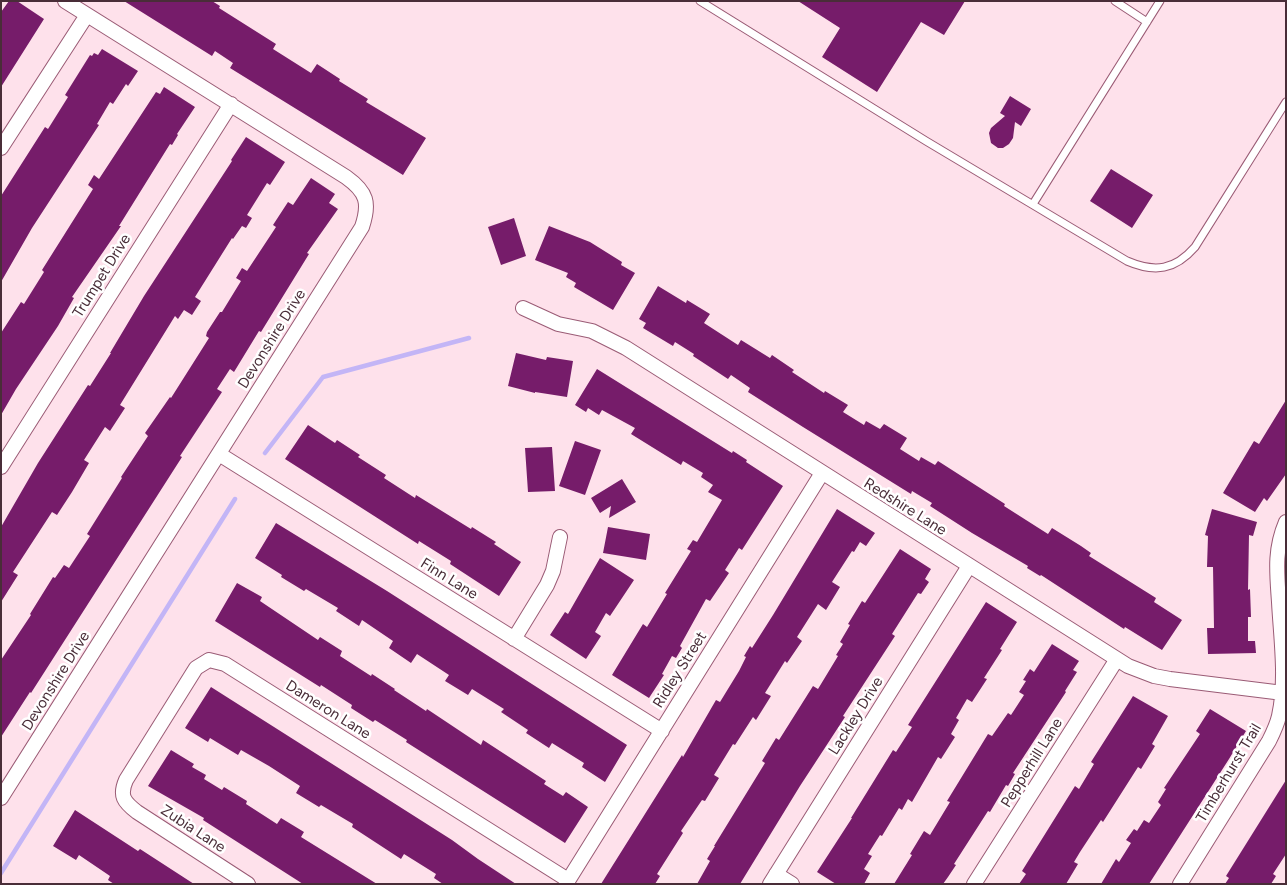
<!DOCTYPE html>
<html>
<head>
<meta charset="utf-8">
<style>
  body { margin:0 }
  #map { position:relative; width:1287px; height:885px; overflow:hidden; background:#fee1eb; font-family:Figtree,sans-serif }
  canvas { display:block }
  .frame { position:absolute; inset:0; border:2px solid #492d38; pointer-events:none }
</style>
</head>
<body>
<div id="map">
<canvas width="1287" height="885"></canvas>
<div class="frame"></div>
</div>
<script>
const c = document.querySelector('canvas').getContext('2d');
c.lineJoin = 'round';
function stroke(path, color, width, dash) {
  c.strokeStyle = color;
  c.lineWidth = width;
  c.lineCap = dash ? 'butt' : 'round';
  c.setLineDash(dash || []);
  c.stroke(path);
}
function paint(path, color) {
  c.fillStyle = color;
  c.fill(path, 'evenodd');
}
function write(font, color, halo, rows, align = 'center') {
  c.font = font + ' Figtree,sans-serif';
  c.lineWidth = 5;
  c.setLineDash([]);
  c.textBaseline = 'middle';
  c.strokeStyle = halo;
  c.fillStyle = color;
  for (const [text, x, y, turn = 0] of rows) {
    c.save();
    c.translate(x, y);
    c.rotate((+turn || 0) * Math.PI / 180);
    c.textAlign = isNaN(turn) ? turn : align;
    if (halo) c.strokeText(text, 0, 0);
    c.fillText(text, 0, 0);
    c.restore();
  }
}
stroke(new Path2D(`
  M265,453l58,-76 146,-39
  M1,873l234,-374`), '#c3b5f6', 4.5);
paint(new Path2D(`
  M9,1h8l27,18 -43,68v-75z
  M124,1h88l8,5 -1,2 57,36 -3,5 38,24 6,-9 23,15 -1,2 29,18 -2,3 60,36 -23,37 -173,-107 3,-5 -18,-12 -3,5z
  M798,1h167l-21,34 -23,-13 -44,70 -55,-35 18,-29z
  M102,49l36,22 -10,15 -2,-2 -13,20 -3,-2 -13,22 2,1 -67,103 -31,54v-86l44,-69 3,2 20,-32 -3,-2 25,-40 2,1 2,-3 4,2z
  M164,87l31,20 -18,27 1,1 -6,10 -2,-1 -51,82h2l-49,71 2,1 -16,28 -42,63 -15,26v-82l20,-31 3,2 20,-32 -2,-2 51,-81 -5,-4 6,-10 5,4 57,-87 4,2z
  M1010,96l21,13 -10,17 -6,-4 -2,16 -4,6 -6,4h-5l-7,-5 -2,-10 2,-5 14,-12 -5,-3z
  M246,137l39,25 -15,23 -3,-2 -20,32 5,3 -6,10 -4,-2 -9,13 -1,-1 -37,59 6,4 -9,14 -8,-5 -6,9 -3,-3 -55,89 5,3 -15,23 -5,-4 -21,33 5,3 -17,29 -15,23 -5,-3 -39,60 5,3 -17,27v-75l37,-64 50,-78 2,1 21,-33h-1l34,-57 88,-135 -1,-1z
  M1111,169l42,26 -21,33 -42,-27z
  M311,178l24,16 -6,9 9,6 -31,44 2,1 -48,78 -2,-1 -25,41 -4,-3 -13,20 5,3 -42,64 2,1 -151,236 -1,-1 -29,45v-77l30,-45 -1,-1 23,-37 2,1 9,-13 5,3 21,-32 -3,-2 35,-56 -1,-1 27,-41 -3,-3 25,-36 1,1 38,-60 -3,-2 1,-4 13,-20h2l19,-31 -5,-3 6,-10 5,3 29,-44 -3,-2 15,-23 5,3z
  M514,218l12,38 -25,9 -13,-38z
  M549,226l41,16 32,20 -1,3 14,8 -22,37 -39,-23 2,-4 -10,-6 2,-4 -33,-13z
  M658,286l28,17 1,-3 23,14 -6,9 34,22 3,-5 29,18 2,-3 22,15 -2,2 32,21 1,-2 23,14 -5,7 21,13 2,-4 14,8 4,-5 23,14 -7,11 19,12 2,-4 14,8 3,-4 67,43 -1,2 44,28 4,-6 29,18 10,7 -2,3 67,42 -2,4 28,18 -20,30 -37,-23 -1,2 -83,-54 -1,1 -13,-8 1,-2 -56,-33 -42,-27 2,-3 -20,-12 -1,3 -108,-67 -55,-35 2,-4 -19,-13 -3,4 -35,-23 1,-2 -19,-12 -2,4 -30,-18 3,-5 -7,-4z
  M516,353l30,7 1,-3 26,4 -6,36 -32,-5v1l-27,-7z
  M597,369l135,84 1,-2 14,9 -1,2 37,24 -41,64 -3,-2 -14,22 4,3 -19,28 -4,-2 -26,47 2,2 -6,10 -4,-2 -10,18 2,1 -15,23 -37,-23 31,-51 4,3 20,-33 -2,-1 26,-42 -4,-2 6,-9 4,2 25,-42 -14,-8 5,-7 -12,-8 2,-4 -20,-12 -2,4 -50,-31 4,-6 -33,-18 -3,5 -11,-7 -2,4 -11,-7z
  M1286,400v74l-19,27 -3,-3 -9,14 -32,-19 31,-52 5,3z
  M308,425l27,18 2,-3 23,15 -2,2 28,18 -2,3 31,20 1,-3 55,34 1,-2 24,15 -2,2 27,18 -22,34 -49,-32 1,-3 -32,-20 -1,3 -133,-85z
  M575,441l26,9 -16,45 -26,-9z
  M552,447l3,44 -27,1 -3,-44z
  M622,479l14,23 -27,16 2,-12 -11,7 -9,-15z
  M837,509l38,24 -9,13 -6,-4 -6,10 -2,-1 -20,31 8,5 -14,23 -8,-6 -21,33 5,4 -15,22 -2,-2 -20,32 6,3 -15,24 -3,-3 -18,28 -2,-1 -19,31 5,3 -14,23 -3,-1 -21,31 2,2 -26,41 3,2 -5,8h-54l81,-129 1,2 33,-57 4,2 19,-31 7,-14 -2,-1 6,-10 2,2 21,-33z
  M1212,509l45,13 -4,14 -4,-1 -1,55 2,-1 1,28h-3v24h7l1,12 -48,1 -1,-26h7l-1,-61h-6l1,-31 -3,-1z
  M276,523l111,68 240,154 -22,37 -23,-15 2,-4 -32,-20 -3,5 -23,-15 2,-3 -27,-18 3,-3 -32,-20 -4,6 -23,-14 4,-6 -32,-21 -6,9 -22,-15 4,-7 -31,-21 -3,6 -23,-15 2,-3 -32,-19 -2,2 -23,-14 1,-2 -27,-17z
  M608,527l42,7 -4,26 -43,-7z
  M900,549l31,20 -6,10 4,3 -8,12 -3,-1 -26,41 3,2 -52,80 2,1 -45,69 -60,98h-43l13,-23 -3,-2 8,-13h-1l51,-83 -3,-2 14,-23 3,2 34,-54 5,3 20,-33 -2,-1 7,-11 -3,-2 10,-17 -2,-1 14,-23 3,2z
  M600,558l34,22 -24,36 -4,-3 -11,19 6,4 -15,23 -36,-24 15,-23 3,2z
  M237,583l25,14 -2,4 58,39 2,-3 22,14 -2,5 31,20 1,-2 23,15 -1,1 32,21 1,-2 54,36 2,-5 63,41 -2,3 19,12 3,-4 22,15 -23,36 -159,-101 1,-2 -32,-20 -2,2 -22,-14 1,-3 -31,-20 -1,2 -105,-66z
  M986,602l31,20 -17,27 2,1 -18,28 3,1 -15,23 -5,-3 -11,19 3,2 -8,14 4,3 -14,22 -3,-2 -26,45 -4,-3 -6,11 -3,-2 -17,28 -2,-1 -12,19 4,2 -8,13 6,4 -6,11h-28l-19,-12 35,-54h-1l42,-68 3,2 16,-25 -4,-2z
  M1052,644l27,17 -6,9 4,2 -12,19 1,1 -53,81 2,1 -7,12 -2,-1 -16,27 -2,-1 -34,53 2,1 -8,12 -5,7h-49l18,-29 -2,-1 14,-23 6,4 20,-33 -3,-1 41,-67 4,2 16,-23 3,2 13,-20 -5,-3 7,-11 -3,-1 7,-11 4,3z
  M211,687l241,153 26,19 38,25h-73l-9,-6 2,-4 -32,-20 -3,5 -49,-32 1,-3 -32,-19 -2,2 -23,-14 4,-7 -31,-20 -28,-16 -3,5 -28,-17 -2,4 -23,-14z
  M1133,696l35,20 -16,28 3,2 -14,23 -3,-2 -35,55 -2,-2 -21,32 -6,10 4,2 -12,20h-47l7,-10 -4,-3 53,-85 4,3 15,-25 -3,-2z
  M1210,709l36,22 -17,28 -80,125h-48l15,-25 3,3 12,-19 -5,-3 8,-11 3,2 7,-11 5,3 12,-18 -3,-3 8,-13 -2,-1 36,-54 -4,-3z
  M171,750l23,14 -2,3 14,8 -2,4 18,11 2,-3 23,14 -1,3 31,20 4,-6 23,14 -3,5 76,47h-74l-100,-64 1,-2 -56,-32z
  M1286,780v74l-13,20 3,2 -5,8h-46l4,-6 -3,-2z
  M75,810l63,41 2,-2 54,35h-80l-6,-4 2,-4 -31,-21 -3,5 -23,-14z`), '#761c6a');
const service = new Path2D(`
  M700,1l226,140 201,120c28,12 48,9 68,-14l91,-145
  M1115,1l32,21
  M1033,204l127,-203`);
const minor = new Path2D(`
  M1,148l86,-133
  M523,308l35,16 34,7 34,17 502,318 26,10 16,3 113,14
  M219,454l443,277
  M1,467l230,-363
  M514,639l33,-54 6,-14 7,-34
  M1,798l361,-571c8,-24 5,-35 -16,-50l-281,-176
  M776,874l16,10
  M248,884l-111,-72c-13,-10 -18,-16 -11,-32l70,-112 13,-8 16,4 343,216
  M566,884l256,-411
  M770,884l199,-318
  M974,884l143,-225
  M1180,884l89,-143c4,-8 8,-16 10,-25 8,-36 2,-77 0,-114 -2,-29 -5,-52 7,-80`);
stroke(service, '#9a5b75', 9);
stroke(minor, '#9a5b75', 16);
stroke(service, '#fff', 7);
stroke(minor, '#fff', 14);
write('15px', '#492d38', '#fff', [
  ["Trumpet Drive",102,276,-58],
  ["Devonshire Drive",272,339,-58],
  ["Redshire Lane",905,507,32],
  ["Finn Lane",449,579,32],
  ["Ridley Street",680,670,-58],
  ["Devonshire Drive",56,681,-58],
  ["Dameron Lane",328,710,32],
  ["Lackley Drive",856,716,-58],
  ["Pepperhill Lane",1032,763,-58],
  ["Timberhurst Trail",1229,773,-59],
  ["Zubia Lane",193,829,33]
]);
</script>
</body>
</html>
